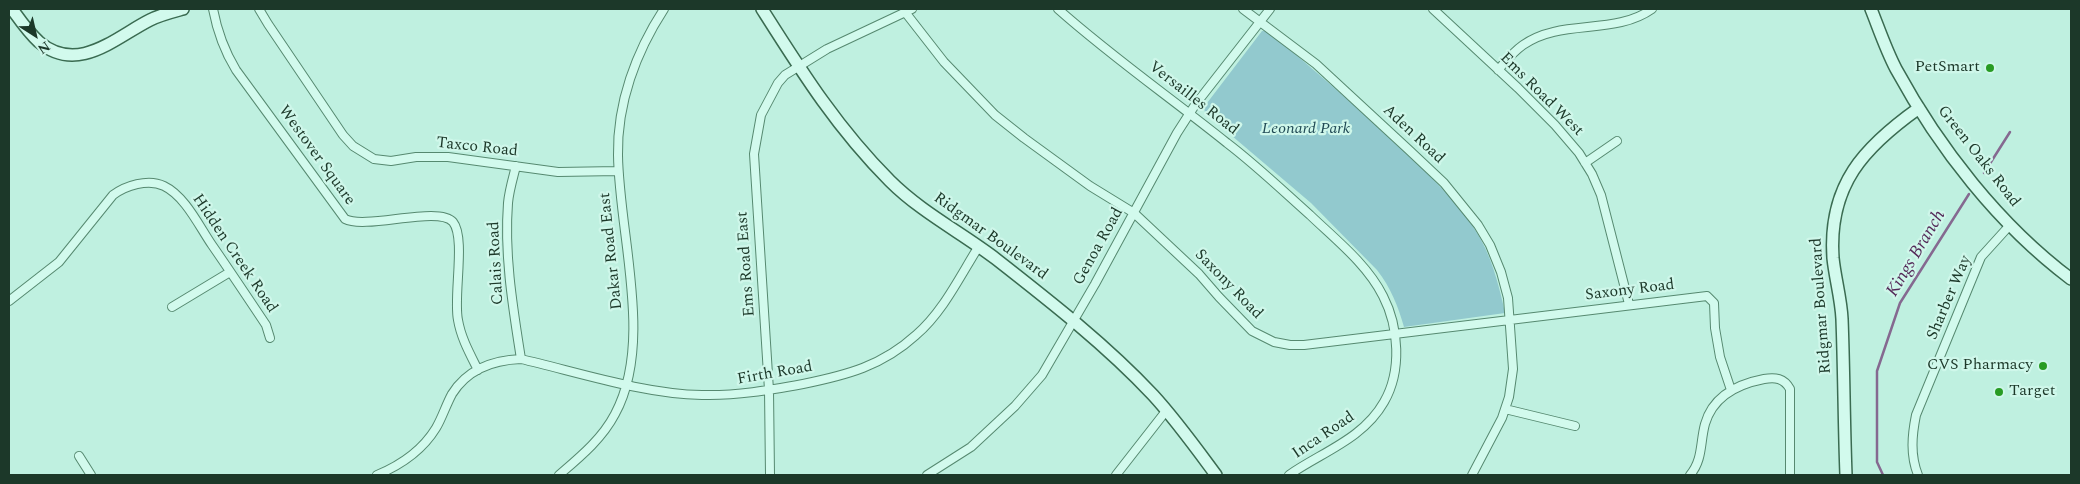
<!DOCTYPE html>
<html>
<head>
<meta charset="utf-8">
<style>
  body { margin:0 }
  #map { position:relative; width:2080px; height:484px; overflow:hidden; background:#bff0e0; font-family:Spectral,serif }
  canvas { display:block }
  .frame { position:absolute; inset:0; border:10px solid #1c3829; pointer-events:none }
  .north { position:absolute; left:10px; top:10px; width:50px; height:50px; -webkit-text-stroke:4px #cff7ea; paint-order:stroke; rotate:145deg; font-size:14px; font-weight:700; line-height:20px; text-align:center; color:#1c3829 }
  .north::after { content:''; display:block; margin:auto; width:18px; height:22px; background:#1c3829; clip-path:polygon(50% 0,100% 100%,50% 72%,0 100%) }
</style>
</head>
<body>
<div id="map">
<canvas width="2080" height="484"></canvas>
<div class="frame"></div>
<div class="north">N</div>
</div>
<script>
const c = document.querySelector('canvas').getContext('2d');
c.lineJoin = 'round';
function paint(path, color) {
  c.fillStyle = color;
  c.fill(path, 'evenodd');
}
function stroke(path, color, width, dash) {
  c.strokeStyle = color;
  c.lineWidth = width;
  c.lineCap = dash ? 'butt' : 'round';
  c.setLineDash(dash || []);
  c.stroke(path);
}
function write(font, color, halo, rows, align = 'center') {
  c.font = font + ' Spectral,serif';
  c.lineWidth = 4.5;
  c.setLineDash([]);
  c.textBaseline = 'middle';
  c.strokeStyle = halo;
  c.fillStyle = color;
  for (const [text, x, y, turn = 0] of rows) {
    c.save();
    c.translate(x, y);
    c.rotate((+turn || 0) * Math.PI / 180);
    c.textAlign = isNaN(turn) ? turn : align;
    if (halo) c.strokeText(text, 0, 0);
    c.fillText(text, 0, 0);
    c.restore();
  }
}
paint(new Path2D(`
  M1262,31h6c45,38 89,76 132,116 26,25 53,50 74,81 17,25 25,57 31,85l-101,14c-6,-21 -13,-39 -27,-57l-66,-67 -106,-90 -1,-6z`), '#92c9ce');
stroke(new Path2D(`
  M1984,173l26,-41
  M1883,475l-6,-13v-91l23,-68 69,-109`), '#856990', 2.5);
const street = new Path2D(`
  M213,9c4,21 12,43 23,61l109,149c21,11 94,-14 108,3 13,16 0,75 5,98 3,18 12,34 20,50
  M259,9l9,15 75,111 10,11 21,13 17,2 25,-4h32l110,15 60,-1
  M1058,9c54,48 113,89 169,134 29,22 56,48 83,72 25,24 57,49 73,81 16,31 19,75 1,106 -21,37 -62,50 -95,73
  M1243,9l73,55 93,86 35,33 34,42 12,20 11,27 7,26 5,71 -4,28 -7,21 -30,57
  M1433,9l85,79 37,37 24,28 13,21 9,21 28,109
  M905,12l39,50 51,53 29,23 66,48 44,27 65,61 20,23 33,34 22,11 16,3h14l403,-49 7,7 1,25 5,29 11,33
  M1498,70c8,-9 15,-18 25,-25 38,-27 91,-9 129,-36
  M1585,163l32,-22
  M516,166c-3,12 -7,25 -8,37 -4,52 5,105 13,156
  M9,301l50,-39 54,-67c12,-9 35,-17 51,-9 21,10 35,40 48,59 18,26 36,53 54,80l4,13
  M172,307l58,-35
  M1505,409l70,17
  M79,456l12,19
  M377,475c24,-10 45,-24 59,-47 6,-10 10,-23 16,-34 15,-24 41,-34 69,-35 56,13 123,35 181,36 34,1 68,-5 101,-11 44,-9 79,-18 113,-49 27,-23 44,-59 63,-89
  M559,475c21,-18 43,-36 56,-61 39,-72 4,-179 3,-259 -1,-52 18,-103 46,-146
  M770,475l-1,-85 -15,-236 7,-39 17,-32 7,-8 42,-26 85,-40
  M927,475l44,-28 44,-41 27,-31 53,-91 82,-151 18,-28 75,-96
  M1116,475l50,-64
  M1690,475c13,-15 10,-33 15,-51 8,-28 33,-40 59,-45 11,-2 20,-1 26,10v86
  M1918,475c-8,-20 -6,-40 -2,-60l65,-158 29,-32`);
const secondary = new Path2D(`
  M12,9c8,11 16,23 27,33 39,33 77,-5 111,-22 10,-5 22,-8 33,-11
  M762,9c40,63 75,119 128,172 31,31 72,52 106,78 55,43 110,86 157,136 23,25 43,53 63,80
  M1871,9c8,20 15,41 25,60 43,79 103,156 175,210
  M1846,475c-2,-52 -2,-104 -4,-156 -1,-21 -7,-41 -9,-61 -5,-73 31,-111 86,-150`);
stroke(street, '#568970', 10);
stroke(secondary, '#3a6b51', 14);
stroke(street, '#d2faed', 8);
stroke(secondary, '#d2faed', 11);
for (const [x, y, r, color] of [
  [1990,68,5,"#289b23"],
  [2043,366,5,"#289b23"],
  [1999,392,5,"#289b23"]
]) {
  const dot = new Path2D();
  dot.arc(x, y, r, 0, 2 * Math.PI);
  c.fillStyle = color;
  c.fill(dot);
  stroke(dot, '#cff7ea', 2);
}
write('16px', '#1c3829', '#cff7ea', [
  ["PetSmart",1980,68],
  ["CVS Pharmacy",2033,366],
  ["Target",2009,392,"left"]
], 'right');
write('16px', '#1c3829', '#cff7ea', [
  ["Ems Road West",1541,95,45],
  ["Versailles Road",1193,99,38],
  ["Aden Road",1413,135,43],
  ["Taxco Road",477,148,6],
  ["Westover Square",316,156,54],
  ["Green Oaks Road",1978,157,52],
  ["Ridgmar Boulevard",990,237,36],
  ["Genoa Road",1099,247,-61],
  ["Dakar Road East",612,251,-96],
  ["Hidden Creek Road",234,254,56],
  ["Calais Road",497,263,-93],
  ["Ems Road East",747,264,-94],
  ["Saxony Road",1228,285,46],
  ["Saxony Road",1630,291,-7],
  ["Sharber Way",1950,298,-67],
  ["Ridgmar Boulevard",1822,306,-94],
  ["Firth Road",775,374,-10],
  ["Inca Road",1324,436,-34]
]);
write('italic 16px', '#214a55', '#cff7ea', [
  ["Leonard Park",1306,130]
]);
write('italic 18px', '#542a59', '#cff7ea', [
  ["Kings Branch",1917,254,-59]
]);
</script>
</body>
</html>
